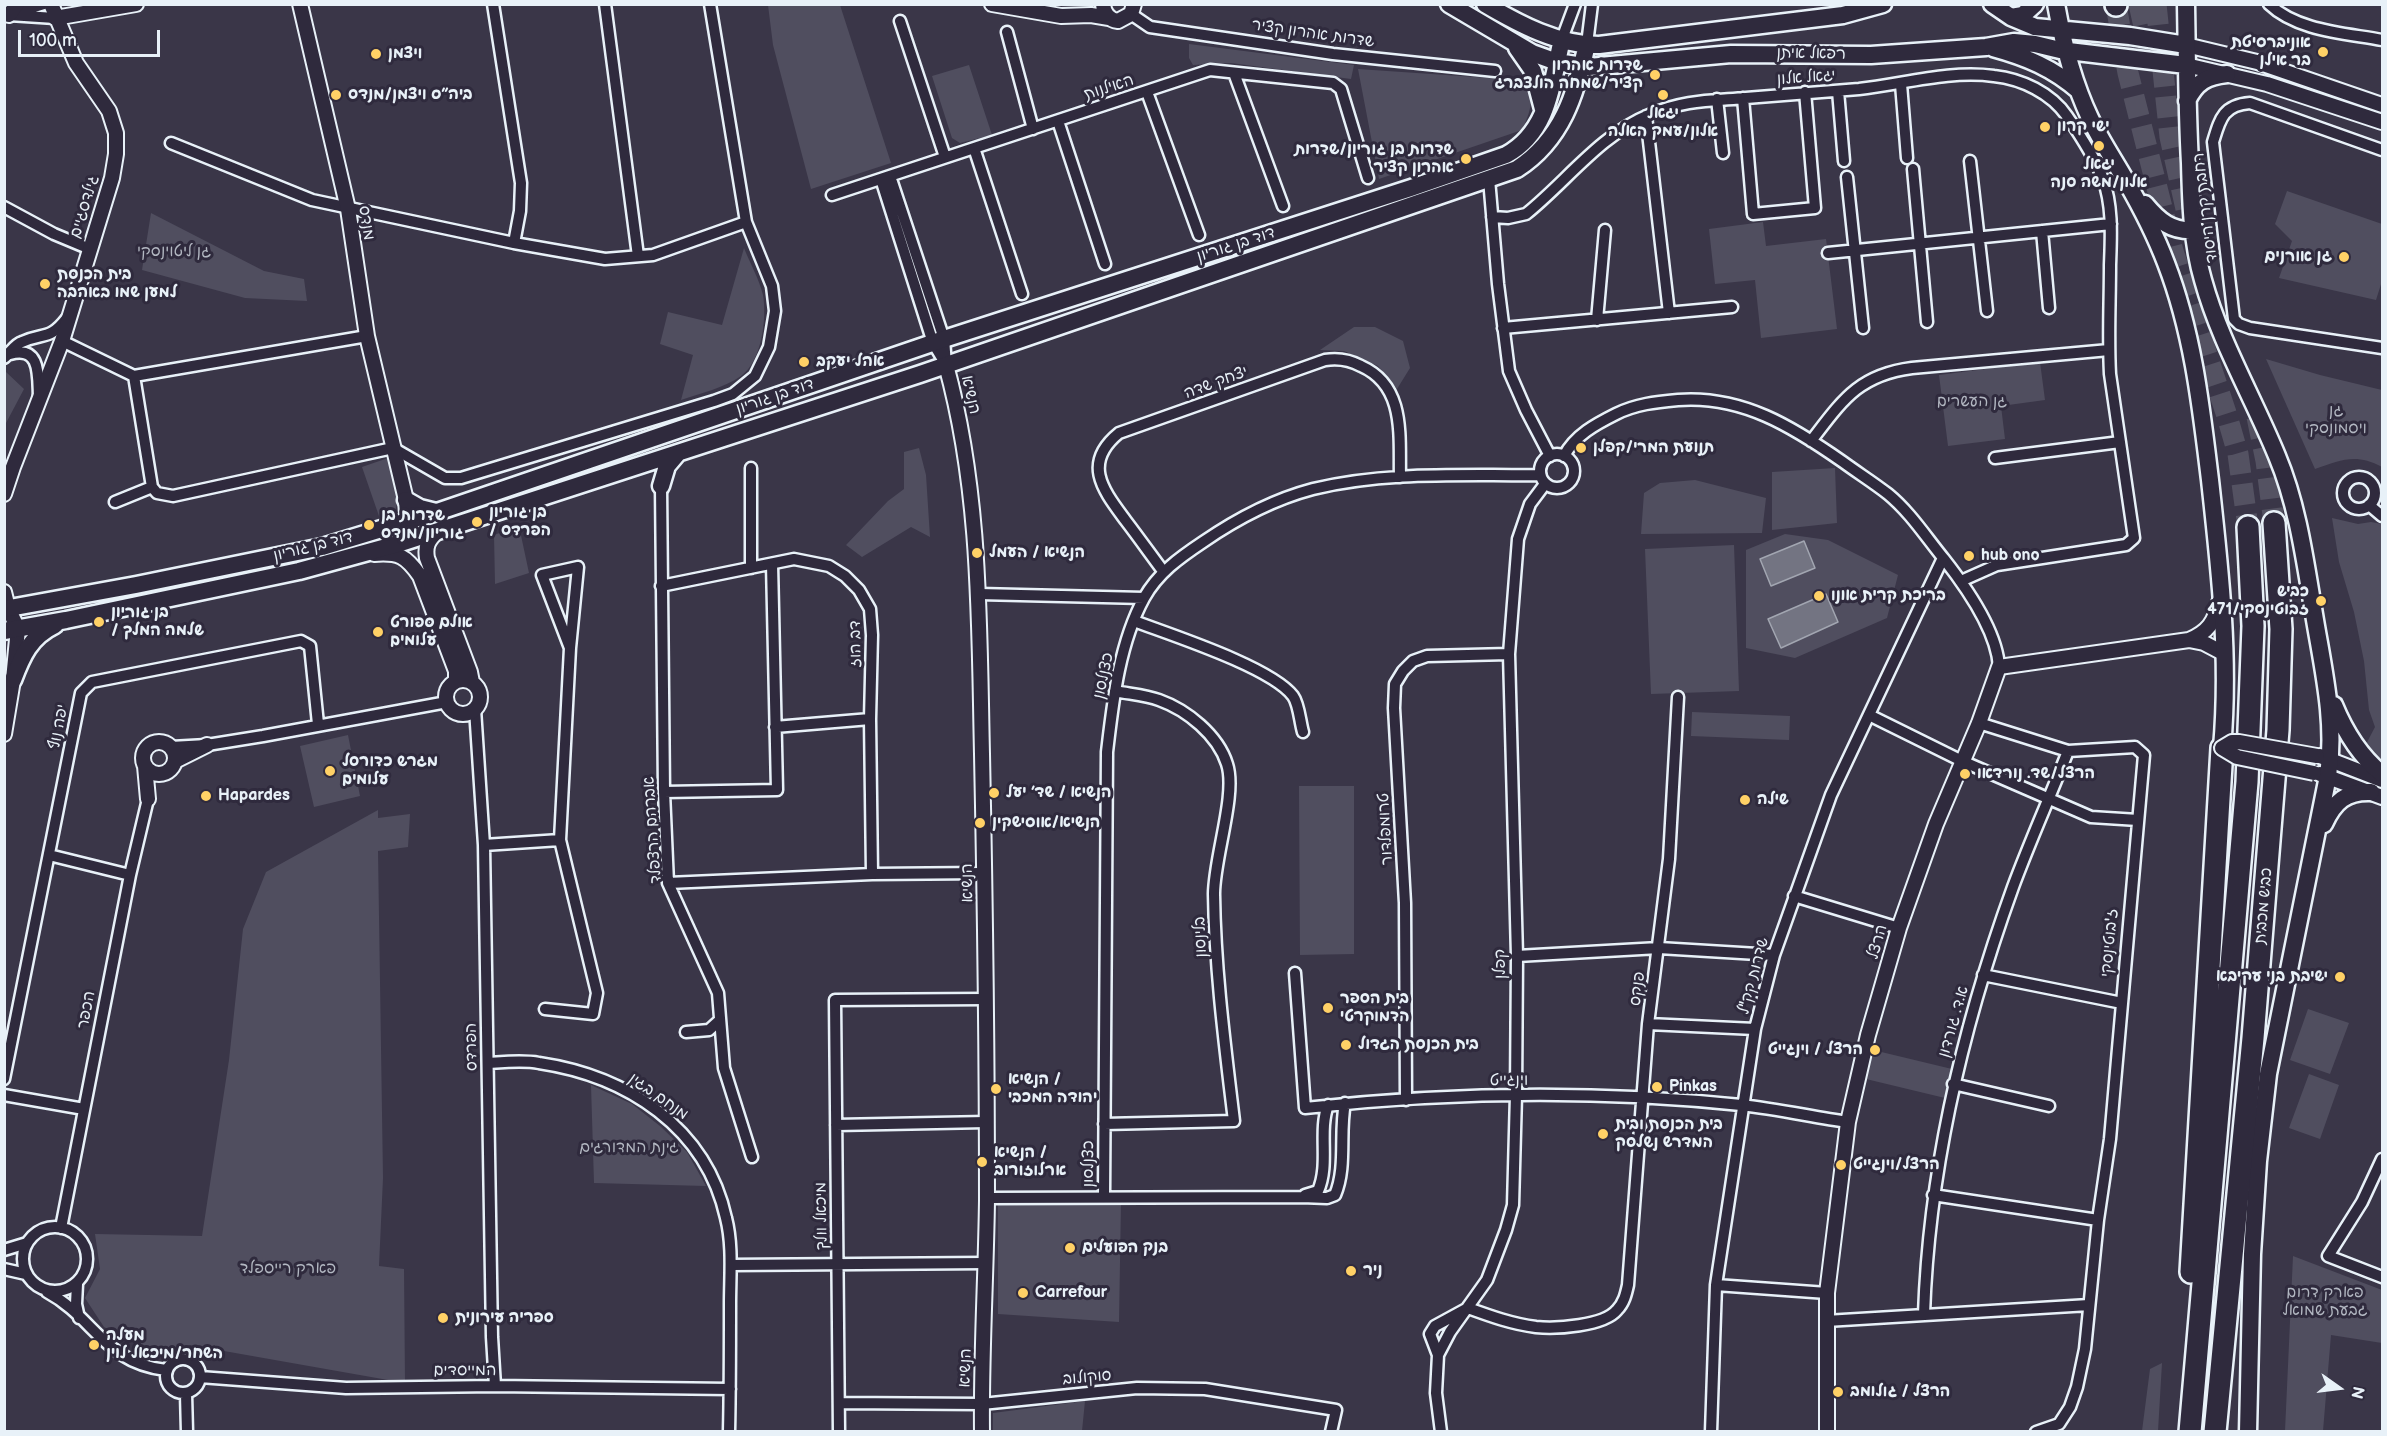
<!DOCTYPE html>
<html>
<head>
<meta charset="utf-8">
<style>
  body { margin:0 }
  #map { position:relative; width:2387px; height:1436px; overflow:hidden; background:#3a3648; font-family:"Balsamiq Sans",sans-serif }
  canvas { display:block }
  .frame { position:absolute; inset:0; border:6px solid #e8f1f8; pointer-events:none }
  .north { position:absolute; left:2309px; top:1358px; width:60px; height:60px; -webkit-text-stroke:4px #2f2a3d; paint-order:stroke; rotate:104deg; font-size:16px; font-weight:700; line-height:24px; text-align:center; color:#e8f1f8 }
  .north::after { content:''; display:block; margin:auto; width:21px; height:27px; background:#e8f1f8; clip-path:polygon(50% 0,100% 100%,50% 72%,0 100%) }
  .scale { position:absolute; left:18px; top:30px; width:142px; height:27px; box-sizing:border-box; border:3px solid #e8f1f8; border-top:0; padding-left:8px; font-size:18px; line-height:21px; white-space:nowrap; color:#e8f1f8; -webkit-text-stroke:4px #2f2a3d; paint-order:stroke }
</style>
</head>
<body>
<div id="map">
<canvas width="2387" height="1436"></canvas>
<div class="frame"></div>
<div class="north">N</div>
<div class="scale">100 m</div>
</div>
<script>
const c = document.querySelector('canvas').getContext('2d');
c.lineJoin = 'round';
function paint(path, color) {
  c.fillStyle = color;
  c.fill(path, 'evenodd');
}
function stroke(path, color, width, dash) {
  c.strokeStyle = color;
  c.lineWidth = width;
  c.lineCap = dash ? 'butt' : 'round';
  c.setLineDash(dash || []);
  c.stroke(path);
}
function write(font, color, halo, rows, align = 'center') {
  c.font = font + ' "Balsamiq Sans","Playpen Sans Hebrew",sans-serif';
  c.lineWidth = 6;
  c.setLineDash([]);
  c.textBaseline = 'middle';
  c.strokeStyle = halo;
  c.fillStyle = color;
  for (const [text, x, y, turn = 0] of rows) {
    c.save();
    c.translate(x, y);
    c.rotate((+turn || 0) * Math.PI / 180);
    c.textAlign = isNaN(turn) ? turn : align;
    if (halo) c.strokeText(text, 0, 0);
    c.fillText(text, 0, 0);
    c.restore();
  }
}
paint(new Path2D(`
  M768,5h72l51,158 -80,26 -38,-144z
  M1189,44l165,21 -3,14 -120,-16 -38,2 -4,-7z
  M969,65l23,70 -32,8 -8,-5 -20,-62z
  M1358,69l161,11c20,10 11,33 3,50l-143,49z
  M2287,191l95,33v57l-6,19 -97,-22 13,-37 -17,-17z
  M151,213l113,58 40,8 3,22 -62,-3 -103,-28z
  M1763,222l3,24 60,-7 11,90 -76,9 -6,-58 -40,4 -6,-55z
  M744,248c6,15 15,31 19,47 4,23 -1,66 -22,81 -17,12 -40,17 -60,24l12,-45 -33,-11 8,-32 54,13z
  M1354,327h21l28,14 7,27 -13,21 -19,-23 -34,-15 -24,-1z
  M2266,359l54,16 62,15v77c-26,-14 -41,-7 -67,2z
  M2040,362l5,38 -44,6 4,33 -57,7 -9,-71z
  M5,371l19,18 -19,36z
  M919,448l7,27 4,62 -19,-10 -49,30 -16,-12 42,-44 16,-12v-37z
  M388,458l10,43 -3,10 -15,8 -18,-52z
  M1835,468l2,55 -65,7v-58z
  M1695,480l71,18 -4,35 -121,1 3,-41 16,-10z
  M2332,518l26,6 13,-2 11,2v241l-18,-17 11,-21 -6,-17 -5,-49 -10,-49 -15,-50z
  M519,526l10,47 -34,11 -1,-49z
  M1785,534l43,6 70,35 -11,43 -92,40 -49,-10v-98z
  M1734,545l5,146 -88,3 -6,-145z
  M1692,712l98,4 -1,24 -98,-4z
  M348,735l12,61 -46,11 -14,-61z
  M1299,786h55v168l-54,1z
  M378,810v8l32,-4 -2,33 -30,4 5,327 -4,88 25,3 1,114 -215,-38 -25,13 -61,-31 -19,-29 15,-29 -5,-35 107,2 27,-176 14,-131 23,-57z
  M2308,1009l41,14 -19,51 -40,-14z
  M1873,1050l79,19 -7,29 -79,-19z
  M2309,1074l30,11 -19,54 -31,-11z
  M591,1085l41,19 28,22 27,26 19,34 -112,-3z
  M998,1200l123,2 -2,120 -121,-8z
  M2293,1256l89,34v53l-51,-8 -8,96h-38z
  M2162,1363l-4,68h-16l8,-62z
  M1085,1401l-3,30h-89v-18z`), '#504e5f');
const water = new Path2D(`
  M1804,541l11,27 -44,18 -11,-27z
  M1826,594l12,28 -57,26 -13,-29z`);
paint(water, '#737482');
stroke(water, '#a2a6b1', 1.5);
stroke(new Path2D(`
  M2139,4l10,45
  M2156,4l14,133 20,90
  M2116,5l12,68 45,178 54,165 11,38 10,73
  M2257,417l9,44 8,62`), '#545262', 21, [21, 10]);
const minor = new Path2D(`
  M493,4l28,179 -1,28 -6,32
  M605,4l33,252
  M2269,4c28,27 76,29 113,36
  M18,12l26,-8
  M1131,14l19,13 183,27 162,17
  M9,15l46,3
  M900,21l45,136
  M1007,32l26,97
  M1562,39l13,-35
  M1587,44l5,-40
  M1234,73l49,133
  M1901,84l6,74
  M1838,91l6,70
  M1147,92l52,143
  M1743,98l10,116 62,-6 -10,-116
  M1717,99l6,54
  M1646,116l23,197
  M1058,121l47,143
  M171,143l141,57 202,43 91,16 48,-4 93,-33
  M974,148l48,146
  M2382,150l-132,-47c-27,2 -30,16 -37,39l21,177 5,5 11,4 132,20
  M1970,161l17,150
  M1913,169l14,153
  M890,176l54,163 2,26
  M1847,177l16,151
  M881,179l52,164 12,20
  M1489,179l9,105 11,87 17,39 24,46
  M832,195l378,-125 123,13 8,6 27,89
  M4,207l50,27 36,15
  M1492,217l16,1 18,-4c40,-32 74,-79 123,-99 35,-15 60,-14 97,-17 38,-3 76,-6 113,-9 45,-5 90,-19 135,-13 28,3 57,17 73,40 13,19 28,42 36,63 10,27 8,58 7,86 0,36 -2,72 0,109l24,164 -8,7 -129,20 -36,16
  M2042,231l7,77
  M1828,253l283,-29
  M1597,320l8,-90
  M1503,328l229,-21
  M62,341l72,35 233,-40
  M10,354c31,-9 28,22 29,43
  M4,358c6,-5 11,-14 18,-16 22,-10 27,-1 45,-24
  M134,376l18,111 5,6 16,3 220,-48 52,30h16l253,-77 19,-7 22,-18 14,-29 6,-36 -3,-25 -26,-64 -36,-218
  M1811,441c31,-40 47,-66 101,-73l197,-18
  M1540 471a17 17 0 1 1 34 0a17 17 0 1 1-34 0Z
  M1564,456c11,-21 32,-32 52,-42 20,-10 40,-12 62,-14 64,-5 115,27 165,62 15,11 31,21 45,32 22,18 38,43 56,65 22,28 53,72 55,108
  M1995,458l125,-16
  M751,468v100
  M2343 493a16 16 0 1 1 32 0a16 16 0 1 1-32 0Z
  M661,486l3,306 4,91 50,110 6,75 28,89
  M115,502l37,-15
  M2369,505l13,11
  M1163,571c-12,-16 -24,-33 -37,-50 -22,-30 -45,-57 -7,-88l206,-73c12,-2 25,0 36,6 45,20 38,70 39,111
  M661,586l133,-27 35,7 16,10 14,14 11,19 2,26 -2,84 2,155
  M979,594l165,4
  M1134,621c37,14 137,46 159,75 6,8 7,26 10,36
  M475,709l9,136 8,492 3,49
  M1869,715l93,46 129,56 47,3
  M1979,723l89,28 67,-4 9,8 -34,384 -12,81 -13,129 -8,38 -7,20 -11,17 -23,8
  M775,727l95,-8
  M171,747l36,-2 56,-9 184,-34
  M664,792l113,-2 -5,-226
  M484,845l76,-5
  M49,855l81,20
  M668,883l204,-9 112,-1
  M1794,896l105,32
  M1517,956l142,-8 115,7
  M1295,973l10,135c144,-16 291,-18 436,-3 36,4 72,12 107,17
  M1983,975l139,28
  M545,1009l48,5 4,-21 -37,-153 10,-192 8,-81 -36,8 28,73
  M1648,1024l107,5
  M686,1032l23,-2 11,-10
  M489,1063c16,-1 34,-3 50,0 88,13 167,64 187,155 7,27 4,58 4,86 0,43 0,85 -1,128
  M4,1079l77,-386 11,-11 209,-41 9,5 8,78
  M1953,1084l96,22
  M4,1095l80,14
  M1406,1100l-1,-197 -11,-195 1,-24 8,-13 10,-10 14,-5 82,-2
  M1104,1124l130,-3c-9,-75 -19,-151 -20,-227 0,-36 23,-100 13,-130 -9,-29 -40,-54 -68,-64 -14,-5 -30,-6 -44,-9
  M836,1125l150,-3
  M2382,1159l-20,43 -34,54 54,21
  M1305,1195l13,-4c12,-27 0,-59 10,-86
  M1933,1195l165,25
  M1104,1197l3,-445c6,-51 12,-108 37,-154 14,-25 35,-40 59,-56 32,-22 72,-43 110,-53 74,-18 152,-13 227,-14
  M987,1198l315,-1 25,1 8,-3c12,-28 4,-62 10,-92
  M23 1259a32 32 0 1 1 64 0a32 32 0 1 1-64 0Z
  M61,1228l69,-353 18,-76
  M4,1250l23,-7
  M731,1265l255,-2
  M4,1269l22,5
  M77,1284l-1,20 3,14
  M1716,1285l111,8
  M47,1292c47,25 57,71 119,78
  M1924,1314c5,-147 39,-289 89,-427 17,-46 37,-90 55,-136
  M1826,1321l263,-16
  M1438,1355l-8,-21 5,-8 33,-18c22,8 44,16 68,19 20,2 68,-1 81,-17 7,-7 9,-16 11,-25l20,-261 21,-165 9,-162
  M166 1376a17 17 0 1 1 34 0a17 17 0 1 1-34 0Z
  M200,1377l146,11 149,-2 235,3
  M186,1394l1,38
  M839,1403l143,1 155,-16 68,1 131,21 -5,22
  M839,1432l-4,-432 150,-1
  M1441,1432l-5,-39 2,-38 12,-23 37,-52 19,-50 7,-25 3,-110 1,-139 -8,-302 9,-115 12,-35 15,-20
  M1711,1432l5,-147 39,-256 19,-74 57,-160 112,-237`);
const tertiary = new Path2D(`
  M300,4l48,205 19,127 39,164 2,29 -7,14
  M992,4l69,12 30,-1 18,3
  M1103,4c1,10 6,16 15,17l13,-7 3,-10
  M9,15l8,-11
  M55,18l81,-14
  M2186,45l71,17 125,43
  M2186,65l81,19 115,38
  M946,365c35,127 33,258 36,389 3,149 5,298 5,446 -1,77 -6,155 -5,232
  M4,494l9,-27 49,-126 50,-163 4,-24v-21l-7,-22 -33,-48 -25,-59
  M437,532c-9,8 -12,14 -10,26l43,114 2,10
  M374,554c25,-2 32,2 46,22l36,95v10
  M4,592l4,16 10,21 -5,51 -9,54
  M2189,640c19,-8 26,-18 30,-38
  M446 697a17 17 0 1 1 34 0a17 17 0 1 1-34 0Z
  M143 758a16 16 0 1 1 32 0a16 16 0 1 1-32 0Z
  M2320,756l62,24
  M175,761l32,-16
  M145,766l3,33
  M2320,774l62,23
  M1827,1432v-139l21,-171 20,-87 31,-107 37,-104 43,-101 20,-56 190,-27 15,3 21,11`);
const secondary = new Path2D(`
  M1449,4l83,49 25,9 32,5 142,-13 140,1 115,-8 28,-5 21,2 25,6 126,15
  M1485,4c34,20 73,41 114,41l244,-30 40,-11
  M1992,4l19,13 24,10 95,9 56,9
  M2056,4c7,39 17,78 34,114 10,21 24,42 36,63 15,26 29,53 40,82 27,70 35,143 44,217 10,90 20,178 12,268
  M2186,4c1,54 1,106 4,159 1,39 2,80 13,117 17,62 50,117 74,176 21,50 28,105 37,158 9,55 22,107 14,162l-60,298 -10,87 -6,93 -4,178
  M2011,17l12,-2 12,-11
  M1517,48l16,23 10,38
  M1993,48c33,9 60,20 86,43
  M2187,101c9,-19 20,-25 40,-27
  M2145,204c14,17 27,28 50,26
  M661,486l6,-20 11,-13
  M406,500l14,8 16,4
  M4,609l132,-24 186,-38 115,-35 507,-173 467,-151 95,-33c43,-23 46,-73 56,-116
  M4,631l62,-11 233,-49 102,-28 519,-169 597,-205c45,-29 59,-75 70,-125
  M13,680c9,-24 17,-43 42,-55
  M2334,705c11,27 26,51 48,69
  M2324,824c10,-22 22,-33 47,-32`);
const motorway = new Path2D(`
  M2116,4v1
  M2191,1272l31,-524
  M2190,1432l57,-650 6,-156 -5,-99
  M2215,1432l38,-394 25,-308 3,-101 -7,-106`);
stroke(minor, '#e8f1f8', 15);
stroke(tertiary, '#e8f1f8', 18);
stroke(secondary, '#e8f1f8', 21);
stroke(motorway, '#e8f1f8', 26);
stroke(minor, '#2f2a3d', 10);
stroke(tertiary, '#2f2a3d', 14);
stroke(secondary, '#2f2a3d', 16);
stroke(motorway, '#2f2a3d', 21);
const tertiaryBridge = new Path2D(`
  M2314,773l-77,-16 -15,-9 10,-6h7l78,14`);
stroke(tertiaryBridge, '#e8f1f8', 18, []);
stroke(tertiaryBridge, '#2f2a3d', 14);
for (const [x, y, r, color] of [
  [2323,52,6,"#ffd166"],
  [376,54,6,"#ffd166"],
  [1655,75,6,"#ffd166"],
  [336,95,6,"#ffd166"],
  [1663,95,6,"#ffd166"],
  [2045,127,6,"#ffd166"],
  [2099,146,6,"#ffd166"],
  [1466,159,6,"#ffd166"],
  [2344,257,6,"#ffd166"],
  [45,284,6,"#ffd166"],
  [804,362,6,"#ffd166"],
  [1581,448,6,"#ffd166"],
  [477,522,6,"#ffd166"],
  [369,525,6,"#ffd166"],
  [977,553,6,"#ffd166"],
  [1969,556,6,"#ffd166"],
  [1819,596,6,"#ffd166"],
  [2321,601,6,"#ffd166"],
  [99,622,6,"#ffd166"],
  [378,632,6,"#ffd166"],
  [330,771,6,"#ffd166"],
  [1965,774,6,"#ffd166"],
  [994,793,6,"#ffd166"],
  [206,796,6,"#ffd166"],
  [1745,800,6,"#ffd166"],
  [980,823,6,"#ffd166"],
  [2340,977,6,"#ffd166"],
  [1328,1008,6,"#ffd166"],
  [1346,1045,6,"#ffd166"],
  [1875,1050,6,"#ffd166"],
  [1657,1087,6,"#ffd166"],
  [996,1089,6,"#ffd166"],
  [1603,1134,6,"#ffd166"],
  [982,1162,6,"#ffd166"],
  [1841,1165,6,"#ffd166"],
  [1070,1248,6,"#ffd166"],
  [1351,1271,6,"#ffd166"],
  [1023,1293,6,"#ffd166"],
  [443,1318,6,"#ffd166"],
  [94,1345,6,"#ffd166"],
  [1838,1392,6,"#ffd166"]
]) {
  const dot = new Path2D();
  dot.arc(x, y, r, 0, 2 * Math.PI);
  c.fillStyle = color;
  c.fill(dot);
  stroke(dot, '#2f2a3d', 2);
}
write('16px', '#e8f1f8', '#2f2a3d', [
  ["שדרות אהרון קציר",1313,34,8],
  ["רפאל איתן",1811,54,1],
  ["יגאל אלון",1806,78,-4],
  ["האילנות",1109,88,-18],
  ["גילדסגיים",85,207,-73],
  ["רחבת קרן היסוד",2206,208,-97],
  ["מנדס",366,223,81],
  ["דוד בן גוריון",1236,245,-18],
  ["יצחק שדה",1216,383,-20],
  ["הנשיא",970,395,77],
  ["דוד בן גוריון",775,397,-19],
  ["דוד בן גוריון",313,547,-14],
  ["דב הוז",856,644,-91],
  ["כצנלסון",1104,676,-78],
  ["יפה נוף",59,727,-79],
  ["טרומפלדור",1386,829,-93],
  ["אברהם הרצפלד",653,830,-94],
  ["הנשיא",968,883,-91],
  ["כביש מכבית",2264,906,-85],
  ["בלינסון",1201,937,-93],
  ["הרצל",1878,942,-74],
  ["ז'בוטינסקי",2110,943,-85],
  ["קפלן",1501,964,-90],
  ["שדרות קק\"ל",1754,976,-75],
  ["פנקס",1638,989,-82],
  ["הכפר",87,1010,-79],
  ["א.ד. גורדון",1954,1022,-74],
  ["הפרדס",472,1047,-91],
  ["וינגייט",1509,1081,-1],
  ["מנחם בגין",658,1097,35],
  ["כצנלסון",1089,1164,-90],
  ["מיכאל וולך",822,1216,-91],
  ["הנשיא",966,1368,-88],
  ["המייסדים",465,1371],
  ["סוקולוב",1087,1378,-5]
]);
write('bold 16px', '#e8f1f8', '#2f2a3d', [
  ["אוניברסיטת",2311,43,"right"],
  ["בר אילן",2311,61,"right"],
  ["ויצמן",388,54],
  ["שדרות אהרון",1643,66,"right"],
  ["קציר/שמחה הולצברג",1643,84,"right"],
  ["ביה״ס ויצמן/מנדס",348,95],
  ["יגאל",1663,114,"center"],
  ["אלון/עמק האלה",1663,132,"center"],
  ["ישי קרון",2057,127],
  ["שדרות בן גוריון/שדרות",1454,150,"right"],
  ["אהרון קציר",1454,168,"right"],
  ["יגאל",2099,165,"center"],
  ["אלון/משה סנה",2099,183,"center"],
  ["גן אורנים",2332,257,"right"],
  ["בית הכנסת",57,275],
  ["למען שמו באהבה",57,293],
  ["אהל יעקב",816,362],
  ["תנועת המרי/קפלן",1593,448],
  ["בן גוריון",489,513],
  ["/ הפרדס",489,531],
  ["שדרות בן",381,516],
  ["גוריון/מנדס",381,534],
  ["הנשיא / העמל",989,553],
  ["hub ono",1981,556],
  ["כביש",2309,592,"right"],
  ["471/זבוטינסקי",2309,610,"right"],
  ["בריכת קרית אונו",1831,596],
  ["בן גוריון",111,613],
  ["/ שלמה המלך",111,631],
  ["אולם ספורט",390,623],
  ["עלומים",390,641],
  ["מגרש כדורסל",342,762],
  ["עלומים",342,780],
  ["הרצל/שד. נורדאו",1977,774],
  ["הנשיא / שד׳ יעל",1006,793],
  ["Hapardes",218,796],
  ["שילה",1757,800],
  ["הנשיא/אוסישקין",992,823],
  ["ישיבת בני עקיבא",2328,977,"right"],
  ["בית הספר",1340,999],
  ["הדמוקרטי",1340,1017],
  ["בית הכנסת הגדול",1358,1045],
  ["הרצל / וינגייט",1863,1050,"right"],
  ["הנשיא /",1008,1080],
  ["יהודה המכבי",1008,1098],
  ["Pinkas",1669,1087],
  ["בית הכנסת ובית",1615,1125],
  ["המדרש נשלסק",1615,1143],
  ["הנשיא /",994,1153],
  ["ארלוזורוב",994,1171],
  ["הרצל/וינגייט",1853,1165],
  ["בנק הפועלים",1082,1248],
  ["ניר",1363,1271],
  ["Carrefour",1035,1293],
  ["ספריה עירונית",455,1318],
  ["מעלה",106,1336],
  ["השחר/מיכאל לוין",106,1354],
  ["הרצל / גולומב",1850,1392]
], 'left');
write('16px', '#b3b8c2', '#2f2a3d', [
  ["גן ליטוינסקי",174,252],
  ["גן העשרים",1972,402],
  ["גן",2336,411],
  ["ויסמונסקי",2336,429],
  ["גינת המדורגים",629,1148],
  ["פארק רייספלד",288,1269],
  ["פארק דרום",2325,1293],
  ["גבעת שמואל",2325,1311]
]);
</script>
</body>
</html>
